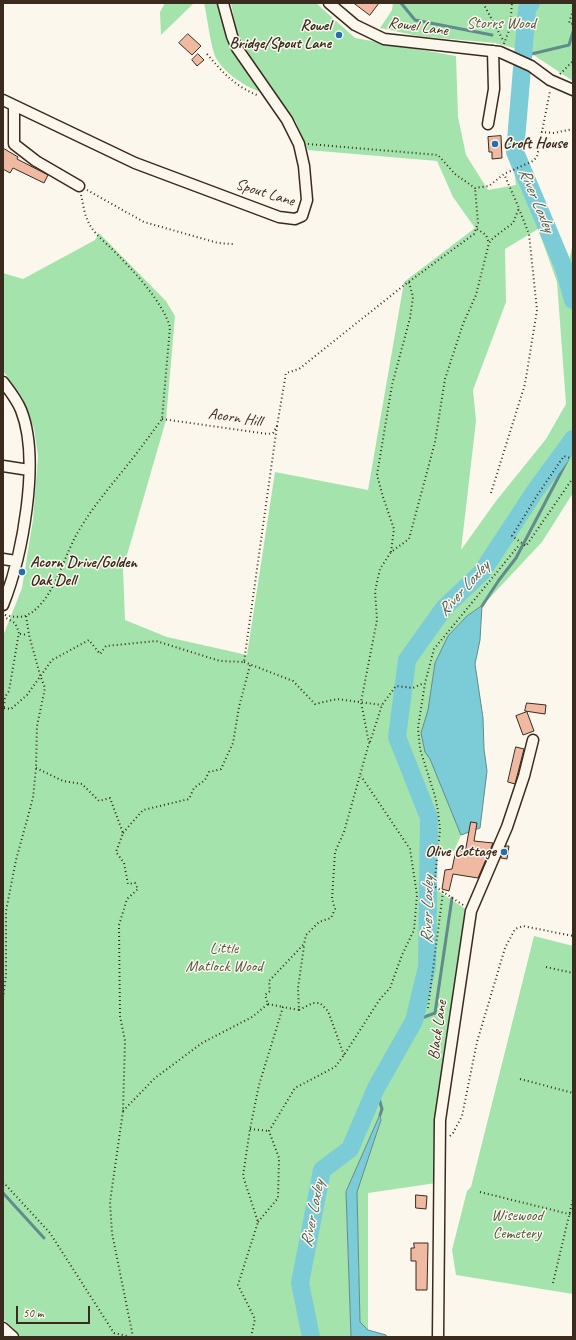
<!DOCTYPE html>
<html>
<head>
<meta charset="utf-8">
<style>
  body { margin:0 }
  #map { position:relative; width:576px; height:1340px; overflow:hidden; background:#fbf7ec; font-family:Caveat,sans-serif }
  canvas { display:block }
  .frame { position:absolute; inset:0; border:4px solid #3b2a1e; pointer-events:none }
  .scale { position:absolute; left:16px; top:1306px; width:74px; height:18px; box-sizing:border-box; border:2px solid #3b2a1e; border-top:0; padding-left:5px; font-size:12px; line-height:14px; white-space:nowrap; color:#3b2a1e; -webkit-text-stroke:3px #fbf7ec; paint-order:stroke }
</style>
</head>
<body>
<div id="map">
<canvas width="576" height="1340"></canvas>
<div class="frame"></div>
<div class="scale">50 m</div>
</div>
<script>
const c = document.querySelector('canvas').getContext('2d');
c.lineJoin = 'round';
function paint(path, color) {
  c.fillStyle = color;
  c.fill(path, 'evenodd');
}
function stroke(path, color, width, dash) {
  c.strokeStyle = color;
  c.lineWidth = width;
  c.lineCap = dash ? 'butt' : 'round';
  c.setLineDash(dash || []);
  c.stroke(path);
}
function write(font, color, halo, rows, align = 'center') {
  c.font = font + ' Caveat,sans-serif';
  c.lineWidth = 3;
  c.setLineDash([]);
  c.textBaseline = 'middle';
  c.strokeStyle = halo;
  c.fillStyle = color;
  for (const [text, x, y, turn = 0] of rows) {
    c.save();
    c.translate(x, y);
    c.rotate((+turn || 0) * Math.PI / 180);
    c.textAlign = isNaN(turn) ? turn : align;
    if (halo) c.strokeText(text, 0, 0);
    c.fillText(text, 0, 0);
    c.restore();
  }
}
paint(new Path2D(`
  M165,3h29l-33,32 -1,-23z
  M204,3h15l7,33 38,57c-17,-5 -39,-19 -48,-35 -5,-9 -9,-43 -12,-55z
  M231,3h85l39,35 101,18 2,61 8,38 22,35 28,-5 -3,-22v-92l17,6 -7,76 46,108 4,-18v250l-31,49 -60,64 -15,10 -19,20 -13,27 -7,47 -7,23 4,19 5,7 31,76 -7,16 -17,-1 -5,37 35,23 -33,219 2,54 -68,10v137l-8,-8 -3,-130 24,-72 -1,-4 -34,76 5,145h-331l-7,-9 -10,-9v-683l19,-48 11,-68 5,-64 -4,-27 -12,-32 -19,-26v-98l20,6 72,-39 4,-7 67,68 9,15 -9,104 -43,149 2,51 42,17 80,18 28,-183 93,18 36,-208 71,-54 -22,-31 -16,-36 -129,-11 -12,-28 -28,-38 -19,-29 -13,-26zM538,229l19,53 9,122 -20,35 -50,62 -35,49 15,-129 -3,-31 33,-88 -1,-53z
  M393,3h180v78l-44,-29 -34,-9 -77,-7 -38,-8 12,-18z
  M534,936l39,10v348l-117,-19 -4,-25 15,-59 4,-4z`), '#a4e3ac');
const water = new Path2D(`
  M482,606l-2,34 -5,24 8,54 1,31 3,22 -7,57 -19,7 -31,-76 -5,-7 -4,-19 7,-23 7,-47 13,-27 19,-20z
  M380,1115l1,5 -24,72 3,130 8,8 18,5 1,2h-36l-5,-145z`);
paint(water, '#7bccd6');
stroke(water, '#618b8c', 1);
stroke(new Path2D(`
  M401,3l14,17 77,15
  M523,56l46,-11 4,-13
  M482,606l17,-26 17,-22 53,-101 -2,-10
  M414,1021l21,-8 17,-115
  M376,1088l6,21 -2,6
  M3,1193l41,45`), '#618b8c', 3);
stroke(new Path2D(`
  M531,3l-4,6 -12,143 49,116 9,32
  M311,1337l-11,-54 22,-113 28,-21 26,-61 38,-67 13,-54 2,-149 -32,-81 10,-77 37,-52 38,-36 53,-81 38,-52`), '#7bccd6', 18);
const building = new Path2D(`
  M354,3h25l-9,12z
  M188,34l13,12 -9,9 -13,-12z
  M198,54l6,6 -7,6 -5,-6z
  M501,136l1,22 -10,1v-7h-3l-1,-15z
  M3,148l15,9 -1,2 31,16 -4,8 -31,-15 -3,5 -7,-4z
  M527,703l19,2 -1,9 -20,-3z
  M527,712l7,19 -11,4 -7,-19z
  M516,747l8,2 -9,35 -7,-2z
  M471,822l6,1 -3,18 19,2 -15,35 -25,-4 -4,17 -7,-2 3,-19 7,-1 4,-19 9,1z
  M506,846h3l-2,13 -6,-1z
  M416,1195l11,1 -1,13 -10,-1z
  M414,1243h14l-1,47h-11v-29h-5v-13h3z`);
paint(building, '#efbaa1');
stroke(building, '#3b2a1e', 1);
const minor = new Path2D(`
  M329,3l26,22 29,14 116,13 31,14 19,14 23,10
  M3,100l132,63 144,54 16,2 7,-3 5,-16 -3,-34 -5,-22 -12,-24 -50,-72 -5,-12 -9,-33
  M14,106v38l22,17 43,25
  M488,124l6,-35 -1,-38
  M3,382c7,9 14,18 18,28 20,50 1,147 -18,195
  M3,466l26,4
  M3,559l13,2
  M3,1328l10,9
  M438,1337l2,-217 31,-209 36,-84 17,-51 9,-36`);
stroke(minor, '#3b2a1e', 13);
stroke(new Path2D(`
  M483,3l21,39
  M573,10l-4,13 4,1
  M504,44l6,-16 2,-25
  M207,54c15,18 28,32 50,41
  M560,74l13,-13
  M541,132l13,1 19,-4
  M308,144l130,11 17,19 20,14 14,-2 15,-12 29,-13 4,-4 13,-66
  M87,190l57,32 74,21 15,1
  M81,195c2,8 3,17 6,24 4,11 14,20 23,28 20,20 52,53 60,80l-8,92
  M477,229l9,6 3,8
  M162,419l106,15 5,-1 4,-7 9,-53 13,-4 104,-83 71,-52 4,-11 -3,-35
  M573,459l-9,-3 -26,38 -26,42 14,10 47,-68
  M491,493l34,-109 12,-74 -8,-76 -10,-25
  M391,552l3,-23 -11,-32 -6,-22 15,-90 18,-67 3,-21 -4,-15
  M5,615c16,4 24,2 35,-10 18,-20 25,-51 38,-73 15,-26 33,-46 51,-69 11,-14 22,-29 33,-44
  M3,616l12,7 4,9 -10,59 -4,6 -1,10
  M20,634l8,1
  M244,662l49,19 22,23 22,-5 45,6
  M4,708l7,1 16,-14 25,-35 37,-20 11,14 6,-8 50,-5 64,20 24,1 33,-236
  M370,742l12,-37 14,-19 17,2 11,-5
  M36,768l27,13 19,3 17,17 11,-3 13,35 -7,19 8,11 4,21 7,-1 3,6 -11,10 -8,26 1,91 5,25 -2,70 -13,91 2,31 21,104
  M123,833l20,-23 46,-11 5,-11 11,-8 4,-8 12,-3 12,-26 6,-36 11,-42
  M463,905l-29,-19 6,-56 -2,-19 -3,-15 -15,-47 -2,-21 7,-45 9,-34 86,-105
  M546,967l27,6
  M3,998l3,-22v-65l10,-51 17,-62 3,-30 1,-42 8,-38 -5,-13 -11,-40 -3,-19
  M268,1004l15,3
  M428,1008l15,-116
  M299,1010l14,-7h7l8,8 16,44
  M520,1079l53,14
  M123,1111l32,-33 47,-35 50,-26 16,-13 -3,-9 5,-4 -1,-10 35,-37 2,-9 13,-13 12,-4 4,-9 -3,-10 3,-47 9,-20 25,-89 -8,-41 16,-82 -2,-29 5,-22 11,-17 18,-13 26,-97 10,-63 18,-55 13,-29 13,-52 4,-5 20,-15 6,-15 -15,-34
  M250,1129l19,2
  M450,1136l3,-3 9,-17 15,-74 28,-94 10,-19 8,-3 50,10
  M3,1182l47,51 64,100 17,4
  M480,1192l93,23
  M258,1222l20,-24 1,-40 -10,-27 26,-43 40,-21 9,-12 36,-56 10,-11 12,-33 12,-25 3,-35 -7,-46 -49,-73
  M553,1283l20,-84
  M251,1337l4,-18 -17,-34 20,-63 -15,-46 7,-47 9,-44 24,-78 16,3 -1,-22 6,-42`), '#3b2a1e', 2, [1, 3]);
stroke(minor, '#fbf7ec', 10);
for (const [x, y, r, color] of [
  [339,35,4,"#1f6fb2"],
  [495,144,4,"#1f6fb2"],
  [22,572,4,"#1f6fb2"],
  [504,852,4,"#1f6fb2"]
]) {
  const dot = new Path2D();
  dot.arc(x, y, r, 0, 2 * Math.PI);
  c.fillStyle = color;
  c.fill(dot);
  stroke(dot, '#fbf7ec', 1.5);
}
write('16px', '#555842', '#fbf7ec', [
  ["Storrs Wood",501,24],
  ["Little",224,949],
  ["Matlock Wood",224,967],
  ["Wisewood",517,1216],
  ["Cemetery",517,1234]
]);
write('bold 16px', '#3b2a1e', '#fbf7ec', [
  ["Rowel",331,26],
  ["Bridge/Spout Lane",331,44],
  ["Croft House",503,144,"left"],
  ["Acorn Drive/Golden",30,563,"left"],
  ["Oak Dell",30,581,"left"],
  ["Olive Cottage",496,852]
], 'right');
write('16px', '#3b2a1e', '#fbf7ec', [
  ["Rowel Lane",418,27,8],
  ["Spout Lane",265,193,17],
  ["Acorn Hill",235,418,9],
  ["Black Lane",438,1030,-82]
]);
write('italic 17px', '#4e5b55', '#fbf7ec', [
  ["River Loxley",536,200,67],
  ["River Loxley",464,589,-48],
  ["River Loxley",428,910,-89],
  ["River Loxley",313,1214,-79]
]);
</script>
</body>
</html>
